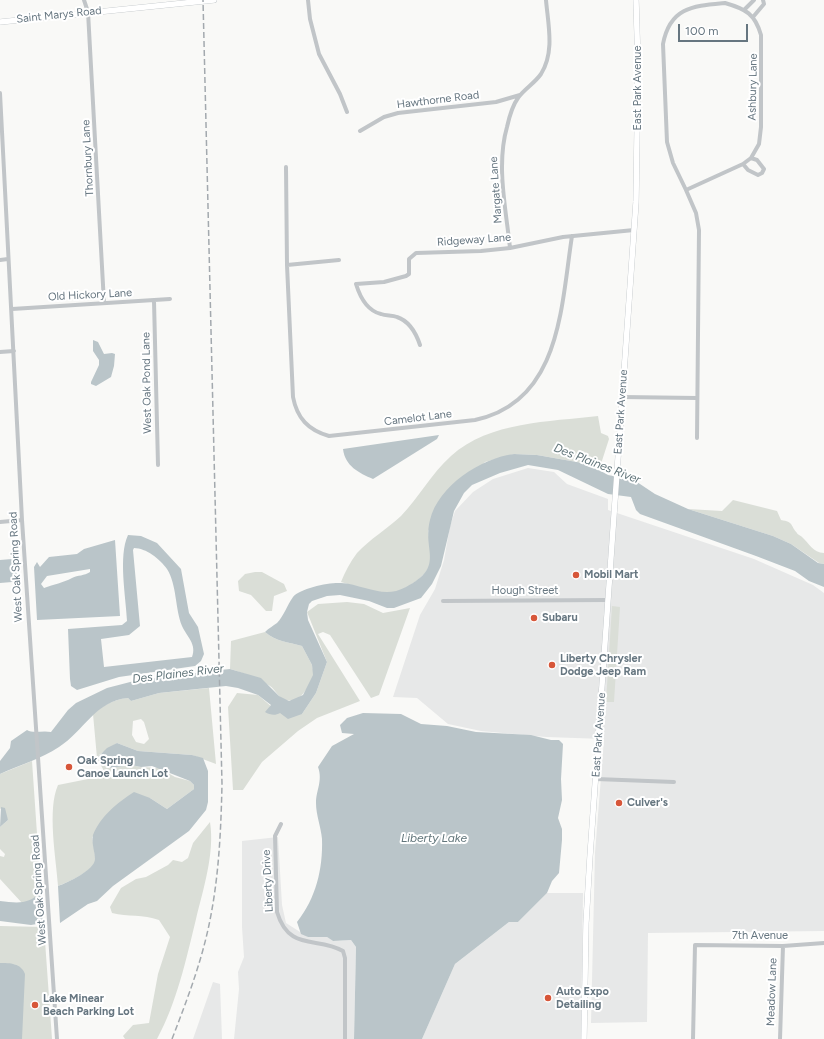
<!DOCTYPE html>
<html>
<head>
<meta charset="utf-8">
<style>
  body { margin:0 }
  #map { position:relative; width:824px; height:1039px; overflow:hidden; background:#f9f9f7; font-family:Figtree,sans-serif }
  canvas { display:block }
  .scale { position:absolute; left:678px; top:24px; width:70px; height:18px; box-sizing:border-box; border:2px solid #667680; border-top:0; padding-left:5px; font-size:12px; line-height:14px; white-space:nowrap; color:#667680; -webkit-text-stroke:3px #fff; paint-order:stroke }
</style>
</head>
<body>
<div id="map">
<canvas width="824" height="1039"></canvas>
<div class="scale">100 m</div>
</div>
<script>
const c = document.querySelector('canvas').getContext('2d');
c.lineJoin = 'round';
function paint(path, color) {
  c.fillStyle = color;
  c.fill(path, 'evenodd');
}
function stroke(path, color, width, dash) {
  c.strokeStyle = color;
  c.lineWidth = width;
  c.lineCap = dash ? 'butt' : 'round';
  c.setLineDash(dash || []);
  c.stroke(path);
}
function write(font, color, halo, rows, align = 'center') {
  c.font = font + ' Figtree,sans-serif';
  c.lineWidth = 4;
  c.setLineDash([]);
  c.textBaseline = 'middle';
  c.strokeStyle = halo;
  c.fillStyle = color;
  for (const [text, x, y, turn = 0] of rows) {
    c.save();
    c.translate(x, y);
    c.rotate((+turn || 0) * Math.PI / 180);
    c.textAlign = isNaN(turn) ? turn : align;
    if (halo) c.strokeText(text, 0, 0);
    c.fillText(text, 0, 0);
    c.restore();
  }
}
paint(new Path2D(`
  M528,468l26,4 13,12 41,15v11l146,49 59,26 11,8v338l-176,2 -1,89 -56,1 4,-170 9,-114 -58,-2 -65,-6 -33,-7 -31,-26 -24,-1 27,-82 15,-26 9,-29 6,-34 5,-15 18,-19 20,-13z
  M278,837l4,68 4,18 22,14h19l6,4 18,-1 5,7 -2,92h-120l5,-50 -1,-17 6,-15 -2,-30v-86z
  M547,893h36l-2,146h-159l33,-75 54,-42h9z
  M213,982l7,2 2,55h-29z`), '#e7e8e8');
paint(new Path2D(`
  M598,416l3,17 7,3 1,3 -10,31 -11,-6 -51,-9 -23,-1 -29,8 -57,69c1,9 4,20 3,30 -2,15 -31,34 -45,32 -15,-2 -31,-7 -45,-11 4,-10 9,-20 16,-29 13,-14 30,-24 44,-37 18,-19 30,-42 50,-60 39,-35 98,-34 147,-40z
  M733,500l44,11 4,9c13,2 9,5 16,13 0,1 4,3 5,4 7,6 11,16 22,16v11l-5,-1 -28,-19 -18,-8 -85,-27 34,2z
  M255,572h7l22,12 3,7 -13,5 -2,15h-6l-15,-16 -12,-4 -1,-10 7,-7z
  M347,602l17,2 19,9 27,-5 -31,87 -8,3 -41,-63 -7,-3 -5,2 42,67 -43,17 -19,13 -36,31 -19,28h-10l-5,-83 9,-14 21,2 21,18 23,1 14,-21 11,-31 -20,-50 11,-8z
  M612,606l8,1 -6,95h-8z
  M265,632c11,10 24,10 37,14l10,19 2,10c-5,12 -15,31 -31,24 -6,-3 -8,-10 -13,-13 -13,-8 -26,-13 -40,-17l1,-28z
  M209,688l7,76 -24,-9 -54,-4 -21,-8 -18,12 18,12 14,-2 10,2 18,1 16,9 15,4 4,4v4l-27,20 -17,-11 -58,39c1,7 4,18 3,25 -2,9 -29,21 -37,24 -2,-29 -11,-76 0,-101l45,-9 1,-5 -7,-13 -4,-44c11,-9 21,-15 35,-16l3,3 28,-8zM141,719l3,3 5,17 -5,5 -8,-2 -4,-7 1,-14z
  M32,761l9,131 -7,8 -12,3 -22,-24v-23l4,1 1,-3 -5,-5v-22l8,-7 -8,-12v-34z
  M210,822c5,31 -7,68 -14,97 -10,41 -19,83 -39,120h-32l-2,-3 10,-11 16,-2 9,-49 12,-37 -11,-17c-16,-6 -31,-3 -47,-7l-2,-6 11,-19 15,-9 10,-2 22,-12 5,-5 9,2 6,-4 5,-15z
  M0,926l44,1 8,112h-31l-5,-74 -16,-2z`), '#daded7');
paint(new Path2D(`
  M93,340l5,2 6,12 8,-1 3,1 -1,12 -3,11 -15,9 -5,-2v-2l8,-17v-5l-6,-9z
  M439,435l-2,4 -64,40c-14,-6 -28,-13 -30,-30z
  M514,454l23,1 51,9 20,11 26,5 21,14 33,15 85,27 18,8 27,19 6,1v23l-15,-6 -14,-10 -39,-15 -116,-42 -4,-4 -5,-13 -23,-3 -50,-24 -30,-5 -28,8 -28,12 -8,8 -10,18 -13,55 -9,18 -11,14 -27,10h-7l-18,-7 -29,-6 -13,1 -15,5 -3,3 -2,8 1,8 19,42 -11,31 -14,21 -14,5 -8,-6c-5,3 -10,2 -15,-1l6,-7 -13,-10 -20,-7 -12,-2 -67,7 -28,8 -3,-3c-33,3 -44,33 -69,49 -18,12 -40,18 -59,27v-13l10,-13 1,-7 16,-11c7,4 15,0 24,2l17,-22 8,-7 31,-15 27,-7 77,-10 19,-2 31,9 18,18 10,5 14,-6 10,-20 -1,-10 -10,-19c-13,-4 -26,-4 -37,-14 4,-4 8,-6 12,-9 7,-7 10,-18 16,-26 7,-9 37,-15 48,-14 8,0 16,3 24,5 15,4 26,7 41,-1 40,-21 16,-36 24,-67 8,-34 51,-62 84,-66z
  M128,535l13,1 16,7 24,26 8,44 9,14 6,27 -3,7 -6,5 -76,11 -42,13 -6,-4 -1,-7 -2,-50 54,-4 5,-4c-1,-24 -9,-65 1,-86zM134,548c12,0 26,11 33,21 10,16 8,40 15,57 5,11 15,18 10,31l-88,10 -3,-28 28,-4 11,-9 -7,-76z
  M115,540l5,76 -83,4 -3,-53 3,-5 3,5 9,-10 28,-3 7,-5zM90,569v3c-6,4 -12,3 -18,6 -9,5 -18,6 -28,10l-3,-4 6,-8z
  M12,559l3,3 2,16 -5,4 -12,1v-23z
  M363,713l38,1 20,10 26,2 29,6 55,3 20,5h8l4,4 -2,35 1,21 -4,18 4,11v11l-3,33 -7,8 -5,12 -29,29h-9l-54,42 -33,75h-68l2,-92 -5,-7 -18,1 -6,-4h-19l-7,-3 -4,-12c19,-24 26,-53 25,-83 -1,-12 -6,-24 -6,-36 0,-13 7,-22 2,-36l14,-21 22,-12 -12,-1 -2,-8 7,-7z
  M117,743l21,8 54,4 11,3 5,13v31l-2,8 -17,21 -76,55 -16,15 -9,3 -28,19 -2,-37c9,-3 37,-16 37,-27 0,-7 -4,-17 -2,-24 7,-18 25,-33 41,-43l16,6 17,11 27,-20v-4l-4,-4 -38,-15 -11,1 -10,-2 -21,3 -13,-10 10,-10z
  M1,807l4,1 3,12 -8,7z
  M41,892l2,31 -12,2 -31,-4v-20c17,2 28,4 41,-9z
  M0,963c10,0 21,0 25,11l-3,65h-22z`), '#bac5c9');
const secondary = new Path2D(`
  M0,22l214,-22
  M584,1039l2,-116 4,-67 46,-654 2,-137 -2,-65`);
stroke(secondary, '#b3b9bd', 6);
stroke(new Path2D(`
  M84,0l4,12 16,291
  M308,0l2,19 9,35 21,40 7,18
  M725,3c21,6 30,11 36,32v92l-2,17 -8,14 -8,6 -57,26 -13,-27 -6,-21 -4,-98c7,-37 30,-38 62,-41z
  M744,10l10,-10
  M753,17l11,-13 -1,-4
  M0,93l22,427 35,519
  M360,131l24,-14 14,-4 98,-11 24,-7
  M743,164l5,6 10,5 4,-2 2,-4 -7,-9 -6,-2
  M286,167l1,98 6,132c4,21 15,33 36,39l146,-16c86,-18 86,-114 97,-184
  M686,190l10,23 3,17 -2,208
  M510,248c-4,-39 -14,-83 -3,-121 2,-9 5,-21 11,-29 6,-9 16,-14 23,-24 14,-22 7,-50 5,-74
  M0,260l8,-1
  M287,265l52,-5
  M154,301l4,164
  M12,309l158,-10
  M420,345c-4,-12 -11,-24 -23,-28 -5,-2 -11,-1 -16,-3 -13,-3 -21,-17 -25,-30l28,-2 22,-6 3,-2v-15l7,-6 65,-2 29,-3 53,-11 71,-7
  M0,352l14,-1
  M622,397l75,1
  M0,522l22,-2
  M443,601l165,-1
  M596,779l78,3
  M281,824l-6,12 2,76c12,40 40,24 66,39l2,7v81
  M693,1039l2,-94 88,1 41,-3
  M780,1039l3,-93`), '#c1c5c8', 4);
stroke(secondary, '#fff', 5.5);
stroke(new Path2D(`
  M172,1039c15,-39 30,-78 38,-119 9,-45 11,-91 12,-136l-19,-784`), '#a3a9ae', 1.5, [6, 3]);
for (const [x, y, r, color] of [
  [576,575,4,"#d75639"],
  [534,618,4,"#d75639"],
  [552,665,4,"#d75639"],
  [69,767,4,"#d75639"],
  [619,803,4,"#d75639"],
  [548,998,4,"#d75639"],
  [35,1005,4,"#d75639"]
]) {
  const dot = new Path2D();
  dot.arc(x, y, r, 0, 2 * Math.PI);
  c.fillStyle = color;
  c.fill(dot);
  stroke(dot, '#fff', 1.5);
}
write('11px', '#667680', '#fff', [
  ["Saint Marys Road",59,15,-6],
  ["Ashbury Lane",753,87,-89],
  ["East Park Avenue",638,88,-90],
  ["Hawthorne Road",438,100,-7],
  ["Thornbury Lane",88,158,-93],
  ["Margate Lane",496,190,-94],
  ["Ridgeway Lane",474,240,-4],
  ["Old Hickory Lane",90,295,-3],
  ["West Oak Pond Lane",147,383,-91],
  ["East Park Avenue",621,412,-86],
  ["Camelot Lane",418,418,-7],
  ["West Oak Spring Road",16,567,-93],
  ["Hough Street",525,591],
  ["East Park Avenue",599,735,-86],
  ["Liberty Drive",268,881,-93],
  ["West Oak Spring Road",39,890,-94],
  ["7th Avenue",760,936],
  ["Meadow Lane",772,992,-88]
]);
write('bold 11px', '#667680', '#fff', [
  ["Mobil Mart",584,575],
  ["Subaru",542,618],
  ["Liberty Chrysler",560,659],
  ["Dodge Jeep Ram",560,672],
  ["Oak Spring",77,761],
  ["Canoe Launch Lot",77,774],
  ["Culver's",627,803],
  ["Auto Expo",556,992],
  ["Detailing",556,1005],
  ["Lake Minear",43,999],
  ["Beach Parking Lot",43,1012]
], 'left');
write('italic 12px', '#61757a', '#fff', [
  ["Des Plaines River",597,464,21],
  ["Des Plaines River",178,674,-7],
  ["Liberty Lake",434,838]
]);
</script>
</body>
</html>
